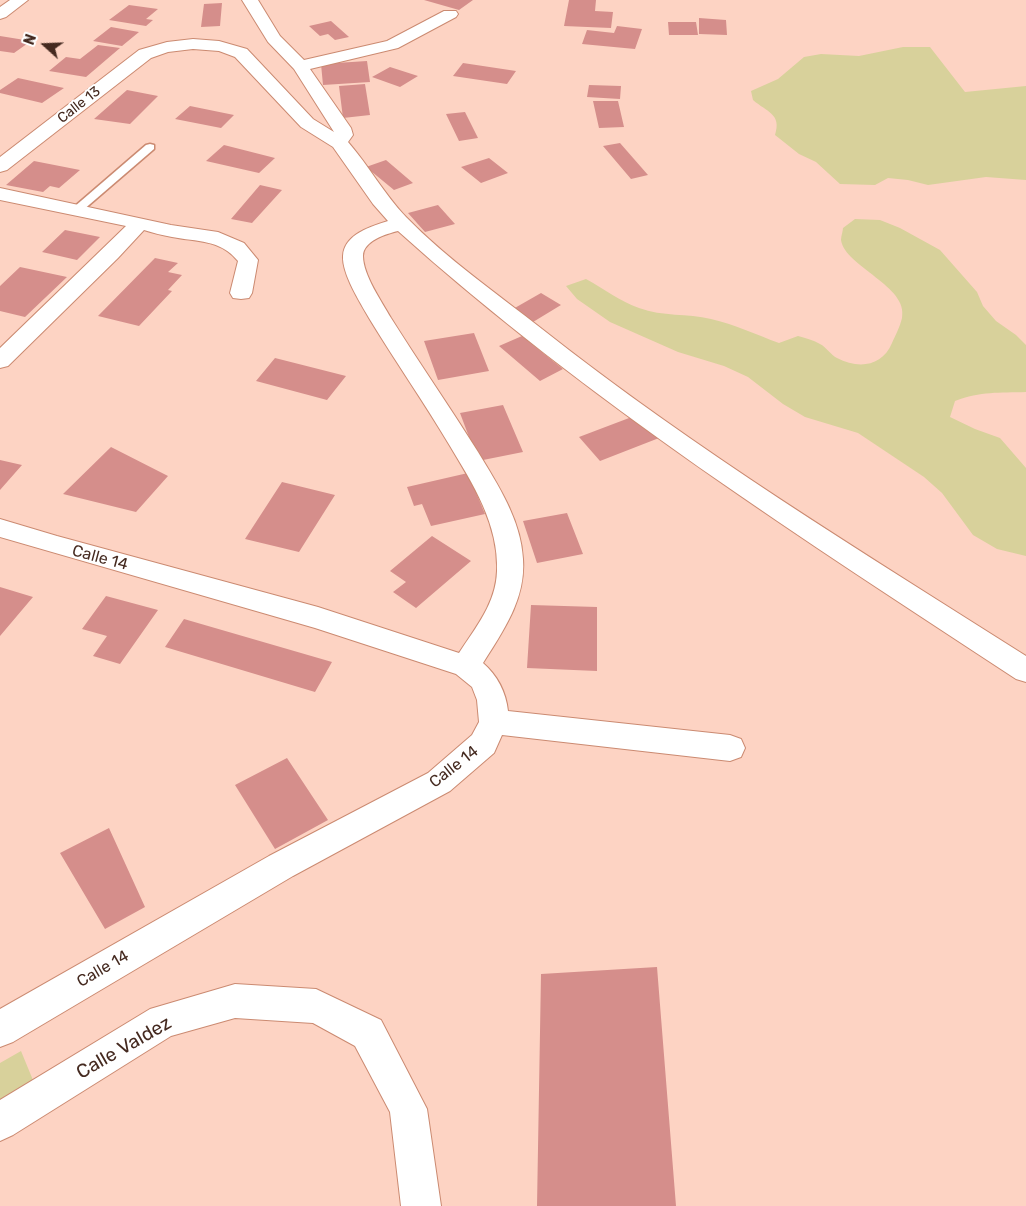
<!DOCTYPE html>
<html>
<head>
<meta charset="utf-8">
<style>
  body { margin:0 }
  #map { position:relative; width:1026px; height:1206px; overflow:hidden; background:#fdd3c3; font-family:Rubik,sans-serif }
  canvas { display:block }
  .north { position:absolute; left:20px; top:20px; width:50px; height:50px; -webkit-text-stroke:4px #fff; paint-order:stroke; rotate:290deg; font-size:14px; font-weight:700; line-height:20px; text-align:center; color:#452a20 }
  .north::after { content:''; display:block; margin:auto; width:18px; height:22px; background:#452a20; clip-path:polygon(50% 0,100% 100%,50% 72%,0 100%) }
</style>
</head>
<body>
<div id="map">
<canvas width="1026" height="1206"></canvas>
<div class="north">N</div>
</div>
<script>
const c = document.querySelector('canvas').getContext('2d');
c.lineJoin = 'round';
function paint(path, color) {
  c.fillStyle = color;
  c.fill(path, 'evenodd');
}
function stroke(path, color, width, dash) {
  c.strokeStyle = color;
  c.lineWidth = width;
  c.lineCap = dash ? 'butt' : 'round';
  c.setLineDash(dash || []);
  c.stroke(path);
}
function write(font, color, halo, rows, align = 'center') {
  c.font = font + ' Rubik,sans-serif';
  c.lineWidth = 4;
  c.setLineDash([]);
  c.textBaseline = 'middle';
  c.strokeStyle = halo;
  c.fillStyle = color;
  for (const [text, x, y, turn = 0] of rows) {
    c.save();
    c.translate(x, y);
    c.rotate((+turn || 0) * Math.PI / 180);
    c.textAlign = isNaN(turn) ? turn : align;
    if (halo) c.strokeText(text, 0, 0);
    c.fillText(text, 0, 0);
    c.restore();
  }
}
paint(new Path2D(`
  M903,47h27l35,45 61,-6v94l-40,-3 -58,8 -20,-5 -20,-2 -13,7 -35,-1 -24,-22 -17,-8 -24,-19c7,-21 -8,-23 -22,-35l-2,-9 27,-12 26,-22 17,-3 38,2z
  M855,219l25,1 20,8 40,22 37,42 6,14 13,15 20,14 10,10v47c-27,1 -45,-1 -71,9l-5,16 25,12 25,9 26,30v88l-29,-7 -24,-14 -31,-42 -18,-16 -66,-44 -53,-16 -22,-13 -35,-27 -24,-11 -46,-14 -68,-30 -33,-23 -11,-13 20,-7c18,10 34,22 53,29 24,9 48,5 72,11 23,5 46,16 68,24l19,-7c7,2 15,4 22,8 6,3 11,11 17,14 21,11 45,9 55,-15 3,-7 8,-16 10,-25 7,-32 -57,-51 -61,-78 0,-4 2,-9 2,-12z
  M21,1051l14,34 -35,20v-42z`), '#d8d19b');
paint(new Path2D(`
  M424,0h49l-14,10z
  M569,0h27l-1,11 18,1 -2,16 -47,-2z
  M222,3l-2,23 -19,1 3,-23z
  M129,5l29,4 -12,10 7,1 -7,6 -37,-6z
  M699,18l27,2 1,15 -28,-1z
  M331,21l18,16 -14,3 -7,-6 -8,2 -11,-10z
  M668,22h28l2,13h-29z
  M617,26l25,3 -7,20 -53,-5 5,-14 27,3z
  M111,27l28,5 -17,14 -29,-5z
  M0,36l31,5 -17,12 -14,-2z
  M98,45l22,3 -34,29 -37,-6 17,-14 14,2z
  M367,61l3,21 -47,3 -2,-21z
  M463,63l53,8 -9,13 -54,-8z
  M390,67l28,9 -18,11 -28,-10z
  M18,78l46,10 -22,15 -42,-10v-3z
  M365,84l5,31 -27,3 -4,-32z
  M589,85l32,1 -1,13 -33,-2z
  M127,90l31,6 -28,28 -36,-5z
  M593,101h25l6,26 -25,1z
  M190,106l44,9 -13,13 -46,-9z
  M465,112l13,26 -19,3 -13,-27z
  M620,143l28,32 -17,4 -28,-33z
  M224,145l51,13 -16,15 -53,-12z
  M489,158l19,15 -27,10 -20,-16z
  M386,160l27,23 -19,7 -28,-23z
  M34,161l46,9 -21,18 -9,-2 -7,6 -37,-7z
  M260,185l22,5 -30,33 -21,-4z
  M438,205l17,19 -30,8 -17,-19z
  M65,230l35,7 -23,23 -35,-8z
  M155,258l23,5 -10,9 14,3 -14,15 4,1 -33,35 -41,-10z
  M20,267l47,10 -42,40 -25,-6v-25z
  M541,293l20,12 -28,17 -20,-13z
  M474,333l15,38 -51,9 -14,-39z
  M522,336l41,33 -23,12 -41,-35z
  M275,358l71,18 -19,24 -71,-19z
  M503,405l20,47 -45,9 -18,-48z
  M637,415l22,23 -59,23 -21,-24z
  M111,447l57,29 -32,36 -73,-18z
  M0,460l22,5 -22,25z
  M468,473l17,41 -54,12 -9,-22 -8,2 -7,-19z
  M282,482l53,13 -36,57 -54,-13z
  M567,513l16,41 -46,9 -14,-42z
  M432,536l39,25 -55,47 -23,-16 13,-10 -16,-11z
  M0,587l33,10 -33,39z
  M106,596l52,14 -38,54 -27,-8 14,-20 -25,-7z
  M531,605l66,2v64l-70,-3z
  M184,619l148,43 -17,30 -150,-45z
  M287,758l41,62 -53,29 -40,-64z
  M109,828l36,79 -40,22 -45,-76z
  M657,967l19,239h-139l4,-232z`), '#d58e8b');
const lane = new Path2D(`
  M150,144l4,1v4l-72,62h-8l-1,-2 1,-2 72,-62z`);
const street = new Path2D(`
  M10,0h18l-22,17 -6,2v-12z
  M242,0h16l22,36 24,24 83,-19 57,-30h12l2,3 -2,3 -58,31 -88,21 41,59 2,7 -5,7c21,24 36,52 58,75 41,42 90,76 136,112 153,121 320,223 484,327v26l-10,-3c-213,-140 -428,-277 -618,-448 -12,3 -35,10 -35,25 0,19 19,46 28,62 28,45 59,89 87,134 20,33 43,68 45,107 3,40 -20,72 -40,104 14,12 23,29 25,48l222,24 11,4 4,9 -4,9 -11,4 -228,-26 -8,18 -44,38 -157,85 -280,166 -13,5v-38l269,-153 159,-83 44,-38 7,-13 -2,-22 -5,-13 -16,-13 -141,-46 -315,-91v-18l57,17 261,71 141,46c17,-26 37,-50 38,-82 2,-46 -24,-87 -47,-125 -26,-44 -55,-85 -81,-128 -9,-16 -27,-44 -26,-62 1,-22 29,-30 45,-35l-15,-17 -40,-57 -32,-20 -66,-70 -16,-6 -26,-2 -25,3 -17,6 -144,112 -7,2v-15l139,-107 28,-8 26,-3 26,2 28,8 66,70 21,13 -40,-63 -26,-27z
  M0,188l171,37 47,7 26,11 14,17 -6,33 -3,5 -8,1 -8,-1 -3,-5 8,-32c-18,-22 -41,-19 -66,-24 -10,-2 -19,-4 -28,-7l-26,28 -110,108 -8,2v-20l126,-122 -126,-26z
  M235,984l81,5 65,31 46,89 14,97h-40l-11,-94 -35,-66 -42,-23 -78,-5 -64,18 -158,99 -13,6v-41l150,-91z`);
stroke(lane, '#cb8a71', 3);
stroke(street, '#cb8a71', 2);
paint(lane, '#fff');
paint(street, '#fff');
write('14px', '#452a20', '#fff', [
  ["Calle 13",79,105,-38]
]);
write('16px', '#452a20', '#fff', [
  ["Calle 14",100,558,15],
  ["Calle 14",454,767,-38],
  ["Calle 14",103,969,-30]
]);
write('19px', '#452a20', '#fff', [
  ["Calle Valdez",124,1048,-30]
]);
</script>
</body>
</html>
